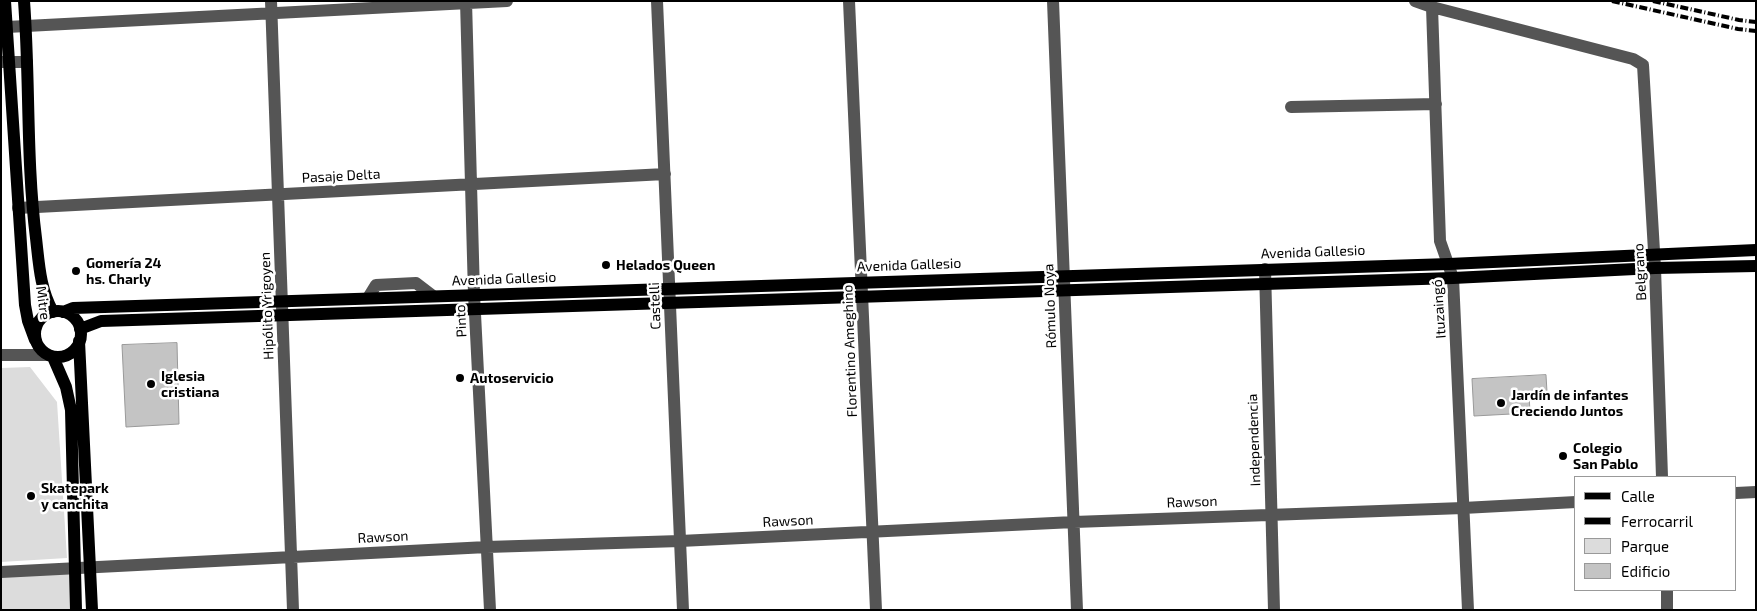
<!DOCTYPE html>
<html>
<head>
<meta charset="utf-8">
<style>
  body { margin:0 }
  #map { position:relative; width:1757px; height:611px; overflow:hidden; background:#fff; font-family:"Exo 2",sans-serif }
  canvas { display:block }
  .frame { position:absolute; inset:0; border:2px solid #000; pointer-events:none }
  .legend { position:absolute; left:1574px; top:476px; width:162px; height:115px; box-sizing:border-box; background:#fff; border:1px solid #999; margin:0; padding:6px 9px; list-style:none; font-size:15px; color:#000 }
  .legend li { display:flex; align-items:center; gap:10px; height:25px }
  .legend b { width:25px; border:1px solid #999 }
</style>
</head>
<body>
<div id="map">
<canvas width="1757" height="611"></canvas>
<div class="frame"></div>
<ul class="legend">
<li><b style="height:6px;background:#000"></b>Calle</li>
<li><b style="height:6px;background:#000"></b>Ferrocarril</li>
<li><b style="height:14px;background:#dcdcdc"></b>Parque</li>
<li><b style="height:14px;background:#c4c4c4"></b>Edificio</li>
</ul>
</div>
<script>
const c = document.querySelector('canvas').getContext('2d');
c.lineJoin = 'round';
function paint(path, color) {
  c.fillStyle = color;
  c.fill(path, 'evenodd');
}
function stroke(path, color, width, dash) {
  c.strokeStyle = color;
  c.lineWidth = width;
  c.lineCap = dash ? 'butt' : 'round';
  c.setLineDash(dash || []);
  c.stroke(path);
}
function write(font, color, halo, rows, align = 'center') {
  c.font = font + ' "Exo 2",sans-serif';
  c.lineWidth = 5;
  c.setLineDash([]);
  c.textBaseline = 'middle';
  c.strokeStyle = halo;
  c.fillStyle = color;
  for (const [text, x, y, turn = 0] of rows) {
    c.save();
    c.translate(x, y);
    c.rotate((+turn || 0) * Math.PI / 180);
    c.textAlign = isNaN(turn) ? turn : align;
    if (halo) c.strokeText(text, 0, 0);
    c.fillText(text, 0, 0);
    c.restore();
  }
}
paint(new Path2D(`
  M30,367l27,35 10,156 -66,4v-194z
  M74,569v41h-73v-38z`), '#dcdcdc');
const building = new Path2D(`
  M177,343l2,81 -53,3 -4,-82z
  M1546,375l1,17 -18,1 1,20 -56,3 -2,-37z`);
paint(building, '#c4c4c4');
stroke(building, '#999', 1);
stroke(new Path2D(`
  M271,1l22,609
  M466,1l8,293 16,316
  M657,1l26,609
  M849,1l27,609
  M1053,1l24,609
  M1415,1l17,6 201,52 10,6 12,203 7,209
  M1432,7l8,234 13,37 15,332
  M7,27l500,-26
  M1,62h26
  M1291,107l145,-3
  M18,208l647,-34
  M1265,269l9,341
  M368,298l8,-13 40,-2 17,13
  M1,355h46
  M1736,493l20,-1
  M1,572l486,-25 193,-6 394,-19 389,-14 113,-6
  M1667,590v20`), '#555', 12);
stroke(new Path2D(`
  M5,1l20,304 3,16 7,19
  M24,1c6,79 2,159 12,237 3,26 4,51 17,74
  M35 334a23 23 0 1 1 46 0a23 23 0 1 1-46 0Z
  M63,312l10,-4 1376,-44 307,-14
  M80,329l21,-8 1352,-43 202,-10 101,-2
  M79,341l13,269
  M53,357l13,30 5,23 5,200`), '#000', 12);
stroke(new Path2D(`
  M1612,1l126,28 18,2
  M1653,1l86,19 17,2`), '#000', 4, [8, 2.5, 1, 2.5]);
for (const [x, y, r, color] of [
  [606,265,5,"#000"],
  [76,271,5,"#000"],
  [460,378,5,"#000"],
  [151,384,5,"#000"],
  [1501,403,5,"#000"],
  [1563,456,5,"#000"],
  [31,496,5,"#000"]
]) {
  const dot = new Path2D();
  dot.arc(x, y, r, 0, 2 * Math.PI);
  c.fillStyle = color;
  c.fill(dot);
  stroke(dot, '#fff', 2);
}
write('14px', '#000', '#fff', [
  ["Pasaje Delta",341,176,-3],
  ["Avenida Gallesio",1313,252,-2],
  ["Avenida Gallesio",909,265,-2],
  ["Belgrano",1640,272,-93],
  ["Avenida Gallesio",504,279,-2],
  ["Mitre",43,303,82],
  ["Hipólito Yrigoyen",267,306,-92],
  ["Castelli",655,306,-92],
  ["Rómulo Noya",1050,306,-92],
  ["Ituzaingó",1439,309,-94],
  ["Pinto",461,321,-93],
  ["Florentino Ameghino",850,351,-92],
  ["Independencia",1254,440,-92],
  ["Rawson",1192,502,-2],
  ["Rawson",788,521,-3],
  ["Rawson",383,537,-3]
]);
write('bold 14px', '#000', '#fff', [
  ["Gomería 24",86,263],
  ["hs. Charly",86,279],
  ["Helados Queen",616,265],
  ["Iglesia",161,376],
  ["cristiana",161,392],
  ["Autoservicio",470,378],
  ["Jardín de infantes",1511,395],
  ["Creciendo Juntos",1511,411],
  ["Colegio",1573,448],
  ["San Pablo",1573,464],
  ["Skatepark",41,488],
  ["y canchita",41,504]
], 'left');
</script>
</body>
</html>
